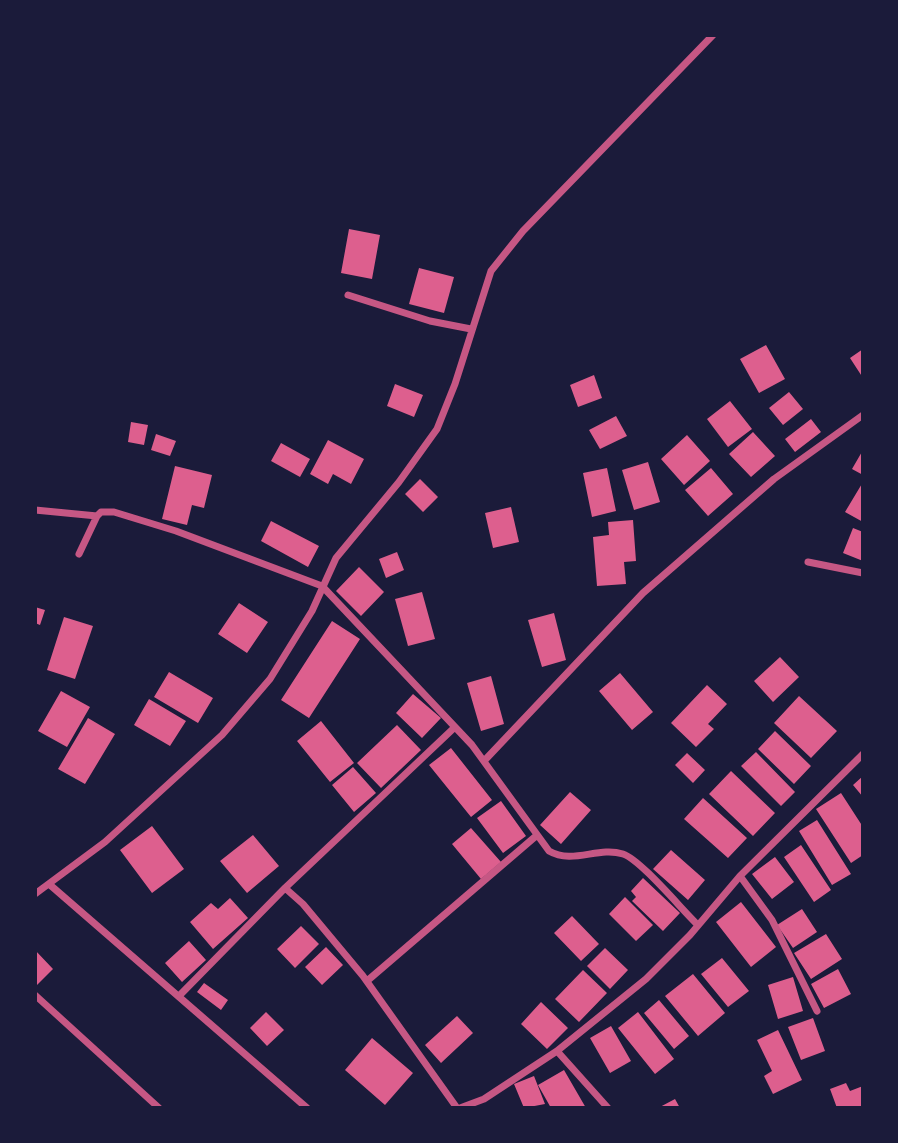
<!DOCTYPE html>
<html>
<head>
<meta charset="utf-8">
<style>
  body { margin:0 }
  #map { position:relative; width:898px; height:1143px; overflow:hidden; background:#1b1b3a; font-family:"Open Sans",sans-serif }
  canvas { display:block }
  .frame { position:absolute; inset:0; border:37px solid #1b1b3a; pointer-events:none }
</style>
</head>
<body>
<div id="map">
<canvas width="898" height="1143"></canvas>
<div class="frame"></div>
</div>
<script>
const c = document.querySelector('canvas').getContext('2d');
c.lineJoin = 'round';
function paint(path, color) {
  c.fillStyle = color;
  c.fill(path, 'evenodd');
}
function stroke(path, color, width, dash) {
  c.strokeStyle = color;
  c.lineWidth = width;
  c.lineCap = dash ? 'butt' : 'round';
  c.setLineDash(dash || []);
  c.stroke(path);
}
paint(new Path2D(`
  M349,229l31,6 -8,44 -31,-6z
  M419,268l35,9 -10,36 -35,-9z
  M766,345l19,34 -26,14 -19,-34z
  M863,349v29l-13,-20z
  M594,375l8,23 -24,9 -8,-22z
  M395,384l28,11 -9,22 -27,-11z
  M789,392l14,17 -20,16 -14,-17z
  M730,401l22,28 -24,18 -21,-28z
  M616,416l11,20 -27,13 -11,-19z
  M811,419l10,13 -26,20 -10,-13z
  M131,422l17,3 -4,20 -16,-3z
  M753,432l22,24 -24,21 -22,-23z
  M156,434l20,7 -6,15 -19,-6z
  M687,435l23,26 -26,24 -23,-26z
  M328,440l36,19 -13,25 -18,-10 -5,10 -18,-10z
  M281,443l29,16 -10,18 -29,-16z
  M863,450v25l-11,-6z
  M648,462l12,40 -26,8 -12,-40z
  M175,466l37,9 -8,33 -12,-3 -5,20 -25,-6z
  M607,468l9,43 -24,6 -9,-44z
  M711,468l22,26 -25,22 -23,-26z
  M420,479l18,18 -15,15 -18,-18z
  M863,482v40l-18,-10z
  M511,507l8,35 -26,6 -8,-35z
  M633,520l3,41 -12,1 2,22 -29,2 -4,-49 16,-2 -1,-13z
  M271,521l48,25 -11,21 -47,-26z
  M853,528l10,4v29l-20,-8z
  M397,552l7,18 -18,8 -7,-19z
  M359,567l25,25 -23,24 -25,-25z
  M422,592l13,47 -27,7 -13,-47z
  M239,603l29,19 -21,31 -29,-19z
  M35,607l10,3 -5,15 -5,-2z
  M554,613l12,47 -24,7 -14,-47z
  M64,617l29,9 -18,53 -28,-9z
  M332,621l28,18 -51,79 -28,-18z
  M780,657l19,20 -26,25 -19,-21z
  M169,672l44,26 -15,25 -44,-26z
  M620,673l33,39 -21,18 -33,-39z
  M491,676l13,48 -23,7 -14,-48z
  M707,685l20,19 -19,20 6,5 -18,18 -25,-24z
  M61,691l29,16 -23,40 -29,-16z
  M413,694l28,24 -19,20 -26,-25z
  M799,696l38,35 -26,27 -37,-35z
  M149,699l37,22 -16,25 -36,-21z
  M88,718l27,16 -30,50 -27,-15z
  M321,721l33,42 -24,19 -33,-41z
  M397,725l24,25 -40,38 -24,-25z
  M775,731l36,35 -17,18 -36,-35z
  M451,748l41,52 -21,17 -42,-52z
  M756,752l39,40 -14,14 -40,-40z
  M687,753l18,17 -12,13 -18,-18z
  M353,767l23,26 -22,19 -22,-27z
  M731,771l44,42 -22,23 -44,-42z
  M863,776v21l-10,-12z
  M570,792l21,18 -30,34 -21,-19z
  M841,793l22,34v28l-12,8 -35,-54z
  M703,798l44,40 -19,20 -44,-39z
  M501,801l25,35 -23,17 -26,-35z
  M817,820l34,54 -19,11 -33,-54z
  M152,826l32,43 -32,24 -32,-43z
  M471,828l30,34 -20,17 -29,-35z
  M253,835l26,31 -32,27 -27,-32z
  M801,845l30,45 -17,12 -30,-45z
  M671,850l34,30 -17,20 -35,-31z
  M775,857l19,25 -22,17 -20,-25z
  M643,878l37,35 -17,18 -31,-30 4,-4 -5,-6z
  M625,897l28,28 -17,16 -27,-27z
  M230,898l18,20 -35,31 -23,-27 21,-19 7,6z
  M741,902l35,45 -25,20 -35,-45z
  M802,909l15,23 -24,16 -16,-23z
  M572,916l27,28 -18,17 -27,-28z
  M301,926l18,18 -24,24 -18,-19z
  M826,934l16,25 -31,20 -17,-26z
  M189,941l17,19 -24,22 -17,-19z
  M326,947l17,18 -21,20 -17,-18z
  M605,948l23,22 -18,19 -23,-23z
  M35,950l18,19 -16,16 -2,-1z
  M722,958l27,33 -21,16 -27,-33z
  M838,969l13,25 -27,14 -13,-24z
  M583,970l24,23 -28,29 -24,-23z
  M693,974l32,39 -27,23 -33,-40z
  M793,977l10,34 -25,8 -10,-34z
  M204,983l24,17 -7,10 -24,-18z
  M659,1000l30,36 -15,13 -30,-36z
  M541,1002l27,26 -21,21 -26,-25z
  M266,1012l18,18 -17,16 -17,-18z
  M638,1012l36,47 -19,15 -37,-46z
  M457,1016l16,17 -32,30 -16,-18z
  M813,1018l12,33 -24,9 -13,-33z
  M611,1026l20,35 -21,12 -20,-35z
  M778,1030l24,50 -29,14 -9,-18 8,-5 -15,-31z
  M372,1038l41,35 -28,32 -40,-35z
  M564,1070l22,38h-35l-13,-23z
  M534,1076l11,28 -21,4 -10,-24z
  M846,1083l4,8 13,-5v22h-26l-7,-19z
  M675,1099l5,9h-22z`), '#dd5f8e');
stroke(new Path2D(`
  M348,295l82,26 41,8
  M35,510l62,6
  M79,554l18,-38 4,-4h13l62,19 146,55 150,159 77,106c24,14 49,-5 74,3 18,6 59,56 75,71
  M808,562l55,11
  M484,761l159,-168 131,-114 89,-64
  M740,876l32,44 45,91
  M49,884l258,224
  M285,888l170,-161
  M35,894l70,-52 71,-65 46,-42 48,-56 42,-68 24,-53 63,-76 38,-53 18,-45 36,-113 32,-40 190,-196
  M367,981l169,-145
  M35,995l124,113
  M179,996l106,-108 18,16 60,72 94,132
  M557,1051l51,57
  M460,1108l24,-9 73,-48 89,-72 44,-44 50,-59 123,-122`), '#c65784', 7);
</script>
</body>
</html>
